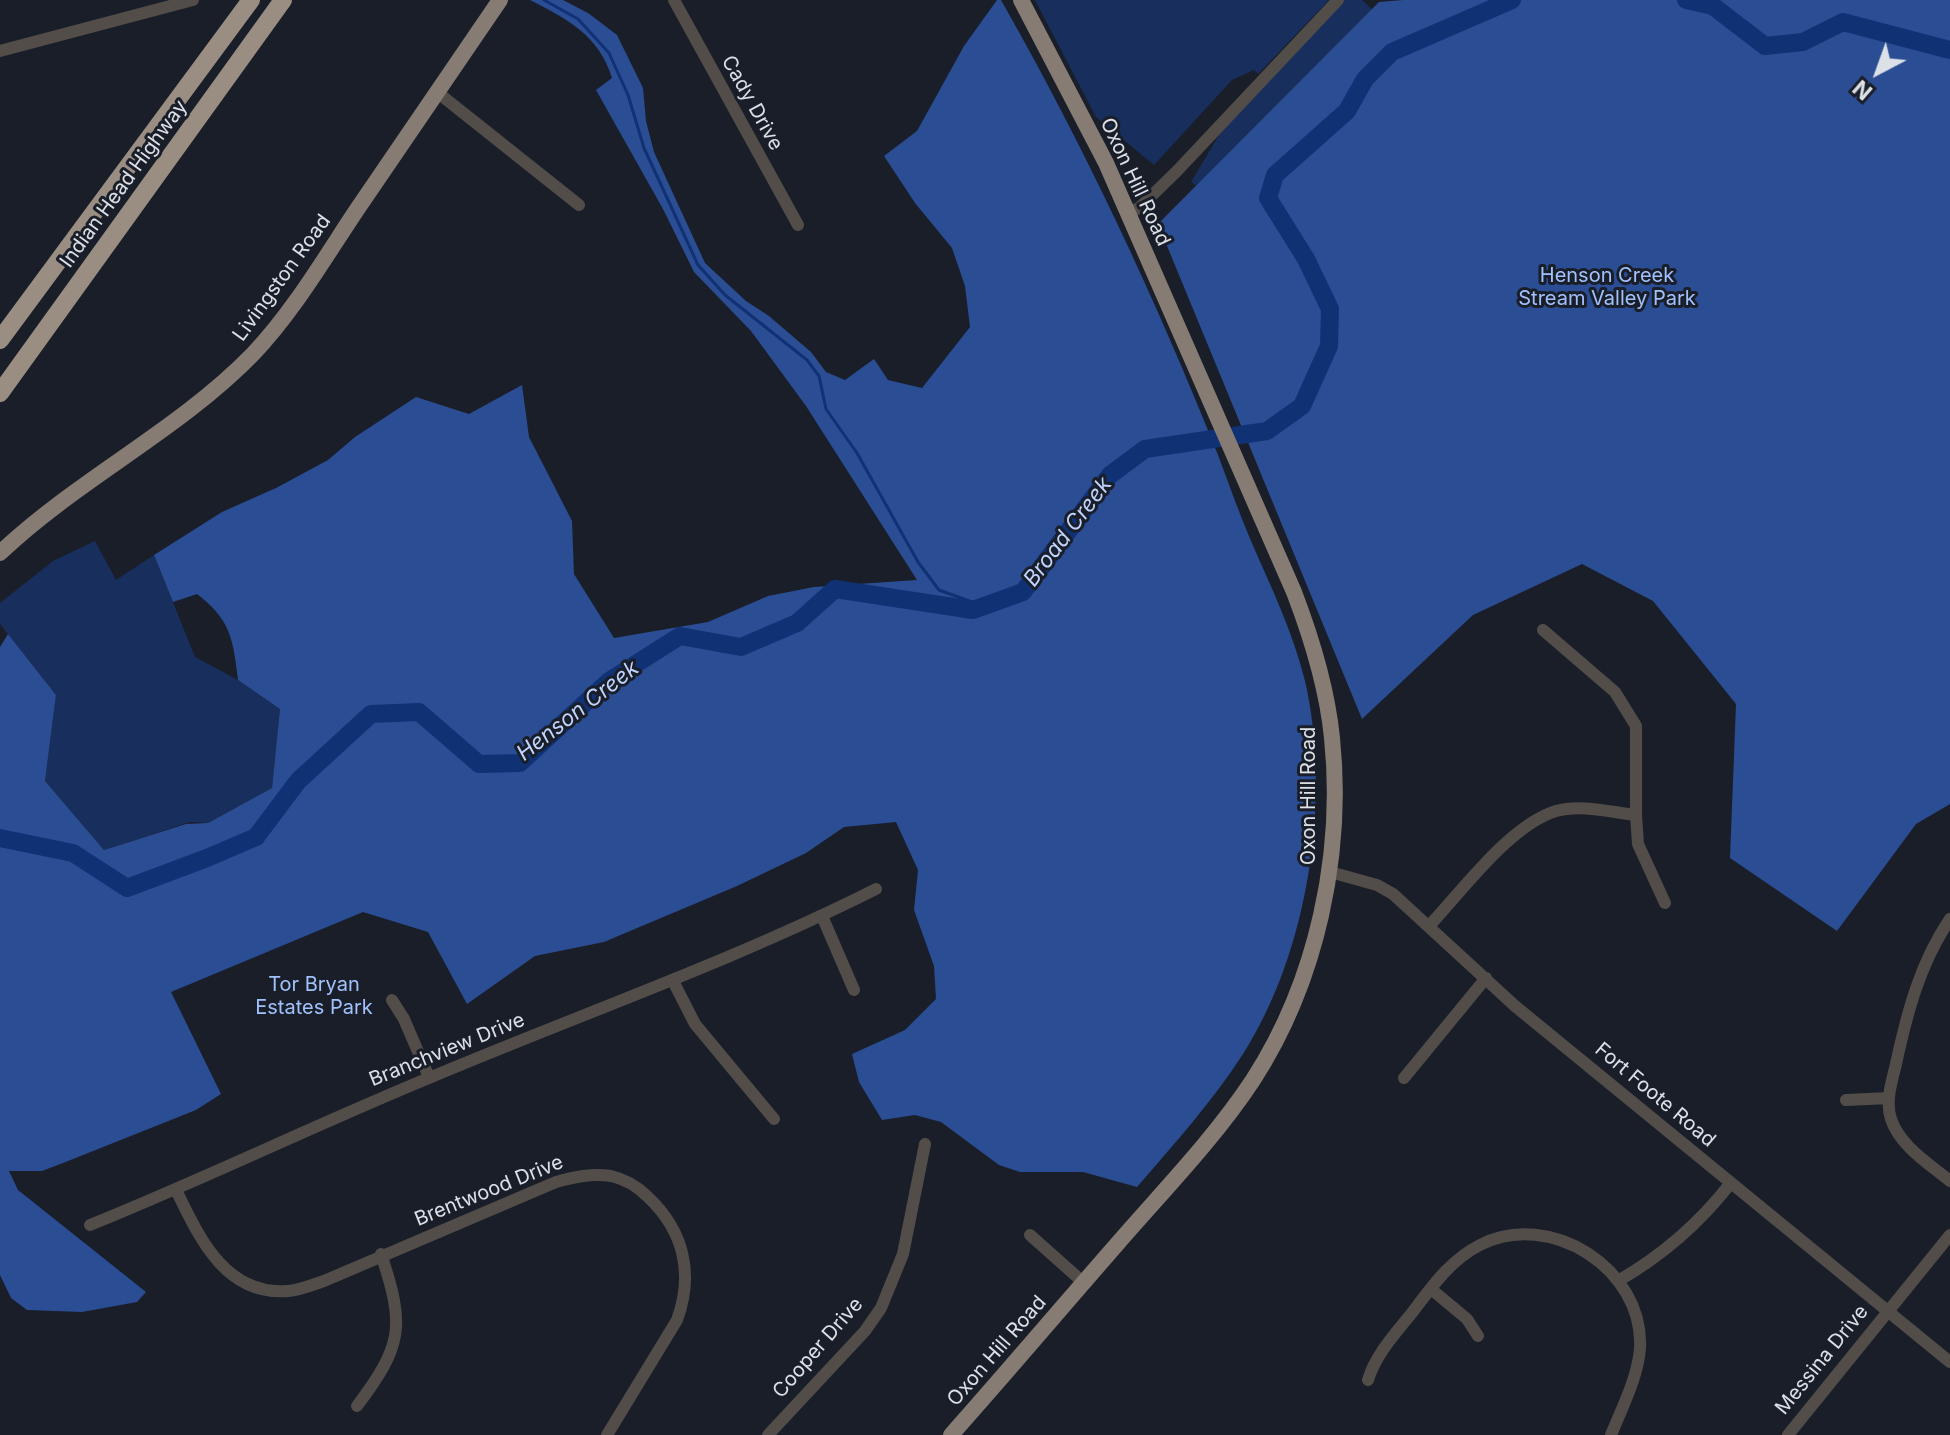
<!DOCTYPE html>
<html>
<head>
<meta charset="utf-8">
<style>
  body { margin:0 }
  #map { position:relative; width:1950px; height:1435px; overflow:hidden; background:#191e29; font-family:Inter,sans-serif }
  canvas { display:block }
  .north { position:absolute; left:1838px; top:32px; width:80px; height:80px; -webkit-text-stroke:6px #191e29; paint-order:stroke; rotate:221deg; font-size:22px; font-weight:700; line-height:32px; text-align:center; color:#dce0e7 }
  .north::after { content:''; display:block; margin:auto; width:28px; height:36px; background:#dce0e7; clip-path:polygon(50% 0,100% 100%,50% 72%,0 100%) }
</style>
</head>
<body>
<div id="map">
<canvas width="1950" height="1435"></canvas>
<div class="north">N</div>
</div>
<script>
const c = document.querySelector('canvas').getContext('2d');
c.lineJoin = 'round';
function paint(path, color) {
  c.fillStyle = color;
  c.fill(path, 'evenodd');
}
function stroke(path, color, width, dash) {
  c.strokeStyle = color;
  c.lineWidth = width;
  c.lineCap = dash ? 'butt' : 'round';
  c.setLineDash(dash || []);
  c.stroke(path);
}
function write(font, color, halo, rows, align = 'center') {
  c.font = font + ' Inter,sans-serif';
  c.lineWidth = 6;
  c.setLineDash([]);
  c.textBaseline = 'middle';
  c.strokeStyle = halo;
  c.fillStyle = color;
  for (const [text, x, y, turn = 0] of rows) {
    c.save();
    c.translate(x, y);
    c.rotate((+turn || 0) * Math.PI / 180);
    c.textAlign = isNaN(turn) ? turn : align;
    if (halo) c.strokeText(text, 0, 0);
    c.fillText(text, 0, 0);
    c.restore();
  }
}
paint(new Path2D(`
  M1035,0h294l-71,74 -4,-4 -22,10 -78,85 -58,-48z
  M1341,0h21l44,40 -130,200 -85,-58 31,-52z
  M95,541l21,39 38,-25 41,102 43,23 42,29 -8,79 -64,35 -18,-1 -86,28 -59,-69 11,-86 -56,-71v-21l53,-42z`), '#182f5d');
paint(new Path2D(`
  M530,0h33l25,13 29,22 26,53 3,33 8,31 51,111 41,38 23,15 42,36 15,20 19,8 29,-21 14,21 34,8 48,-61 -5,-41 -13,-38 -37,-45 -31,-47 33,-25 47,-85 33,-46h4c83,146 155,299 217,455 11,29 21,58 33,86 20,46 42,91 54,140 27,117 3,272 -62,373 -31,48 -69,90 -106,133l-54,-15h-63l-21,-7 -58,-43 -26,-7 -33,5 -23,-38 -7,-28 53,-24 31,-31 -2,-33 -20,-56 4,-40 -22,-48 -52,5 -38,26 -69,33 -133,56 -69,14 -68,48 -39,-72 -65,-20 -192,80 50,102 -25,16 -133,53 -21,8h-33l9,19 128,102 -9,10 -55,10 -55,-2 -16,-12 -11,-23v-628l8,-13 48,61 -11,86 59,69 82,-26 22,-1 64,-35 8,-79 -42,-29c-5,-41 -7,-60 -41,-86l-24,8 -19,-47 68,-43 54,-24 52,-28 27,-23 61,-40 53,17 53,-29 7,52 43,84 2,53 40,64 94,-16 60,-26 46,-9 103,-7 -111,-174 -55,-75 -57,-59 -31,-63 -67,-119 16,-12c-13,-43 -45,-59 -82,-78z
  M1403,0h547v804l-34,20 -79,107 -107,-73 6,-154 -83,-103 -71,-37 -109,51 -111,104 -204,-495 221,-222z`), '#2b4d94');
stroke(new Path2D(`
  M544,0l34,19 31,34 19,42 16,53 54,117 27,30 82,65 12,16 7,33 31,44 61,109 21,28 44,16`), '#113175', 3);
stroke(new Path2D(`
  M1686,0l27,6 52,40 38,-4 40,-20 107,28
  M0,838l73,15 54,35 80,-30 49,-21 42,-56 73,-67 48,-2 60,52 41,-1 89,-82 71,-45 61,11 56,-24 38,-34 138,21 50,-18 87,-117 35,-26 122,-18 35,-25 27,-60 1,-37 -24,-50 -38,-61 7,-23 72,-64 18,-32 27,-27 120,-52`), '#113175', 18);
stroke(new Path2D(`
  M674,0l124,225
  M0,51l193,-51
  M437,92l142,113
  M1127,213l12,-5 38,-37 161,-171
  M1543,630l72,62 21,34v89l2,29 27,59
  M1330,872l47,13 16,9 122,112 435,356
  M822,916l32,74
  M1950,919c-30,44 -43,94 -54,145 -4,17 -11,37 -5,55 9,27 37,44 59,62
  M1429,926c33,-35 81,-101 127,-115 25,-7 54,1 80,4
  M673,981l22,43 79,95
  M392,1000l12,19 25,58
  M1404,1078l82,-100
  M1846,1100l43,-2
  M176,1190c23,47 49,106 112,101 12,-1 24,-6 36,-10l232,-99c18,-5 36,-9 55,-6 14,3 27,11 37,21 36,34 46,77 29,123l-70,115
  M90,1225c114,-46 225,-100 339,-147 149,-63 302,-116 447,-189
  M1030,1235l54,48
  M1618,1281c45,-26 80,-56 112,-97
  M1431,1289l36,30 11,17
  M1368,1380c8,-26 27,-46 43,-66 20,-26 39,-54 69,-69 70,-36 164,24 160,103 -2,29 -18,60 -29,87
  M357,1406c46,-61 48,-80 24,-152
  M768,1435l97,-104 16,-23 22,-54 22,-110
  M1788,1435l162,-200`), '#524d49', 12);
stroke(new Path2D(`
  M0,553c78,-74 178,-122 253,-199 40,-42 71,-95 103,-143 48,-70 96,-140 144,-211
  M951,1435c56,-63 111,-128 167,-192 46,-53 96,-104 135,-163 64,-99 91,-226 79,-342 -5,-51 -20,-99 -38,-146l-188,-429 -85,-163`), '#867c73', 16);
stroke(new Path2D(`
  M0,340l251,-340
  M0,393l283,-393`), '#9a8e83', 18);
write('20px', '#dce0e7', '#191e29', [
  ["Cady Drive",752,103,61],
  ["Oxon Hill Road",1135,182,65],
  ["Indian Head Highway",124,184,-54],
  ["Livingston Road",282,278,-54],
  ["Oxon Hill Road",1309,796,-90],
  ["Branchview Drive",447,1050,-22],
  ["Fort Foote Road",1655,1095,40],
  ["Brentwood Drive",489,1191,-22],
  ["Cooper Drive",818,1348,-49],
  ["Oxon Hill Road",997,1351,-49],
  ["Messina Drive",1822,1360,-51]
]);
write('20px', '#a1c1fc', '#191e29', [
  ["Henson Creek",1607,276],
  ["Stream Valley Park",1607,299],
  ["Tor Bryan",314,985],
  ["Estates Park",314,1008]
]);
write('italic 22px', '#bfd4fd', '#191e29', [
  ["Broad Creek",1068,532,-53],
  ["Henson Creek",578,711,-38]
]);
</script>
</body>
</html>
